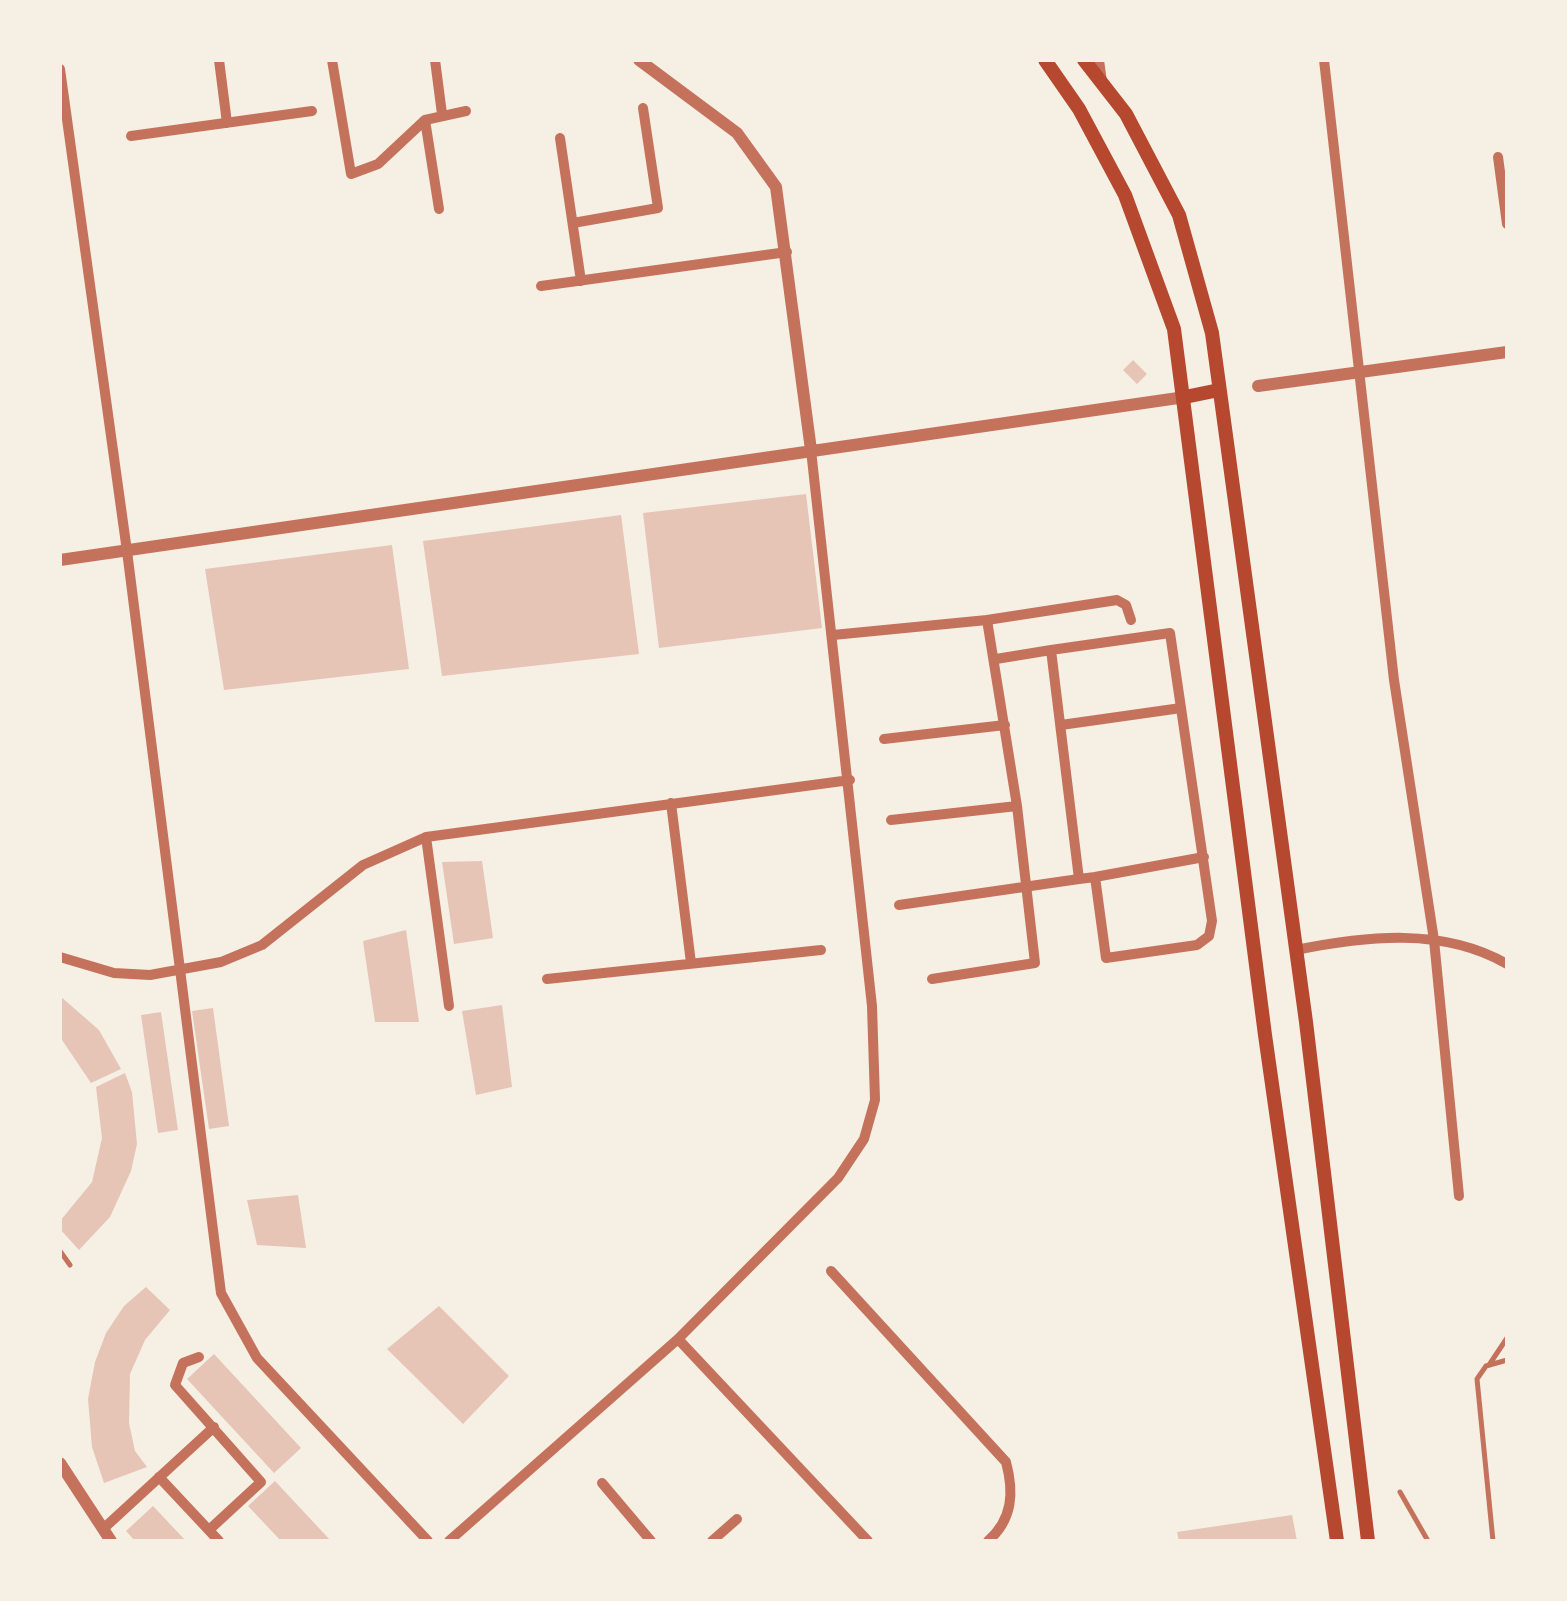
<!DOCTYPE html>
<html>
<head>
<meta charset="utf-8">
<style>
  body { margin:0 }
  #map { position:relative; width:1567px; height:1601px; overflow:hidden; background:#f6efe4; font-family:"Noto Sans",sans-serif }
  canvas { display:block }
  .frame { position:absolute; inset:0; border:62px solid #f6efe4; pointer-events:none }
</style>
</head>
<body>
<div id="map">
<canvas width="1567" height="1601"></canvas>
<div class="frame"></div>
</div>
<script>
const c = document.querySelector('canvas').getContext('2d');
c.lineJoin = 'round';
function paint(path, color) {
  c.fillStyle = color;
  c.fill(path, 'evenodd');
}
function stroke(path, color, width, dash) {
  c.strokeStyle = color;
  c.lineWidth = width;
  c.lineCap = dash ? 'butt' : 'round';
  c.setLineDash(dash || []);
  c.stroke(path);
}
paint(new Path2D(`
  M1133,360l14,14 -10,10 -14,-14z
  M806,494l16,134 -163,20 -16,-135z
  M621,515l18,139 -197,22 -19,-135z
  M392,545l17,124 -185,21 -19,-121z
  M482,861l11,77 -39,6 -12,-82z
  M406,930l13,92h-44l-12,-81z
  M60,996l39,34 22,39 -30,14 -31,-46z
  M502,1005l10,82 -36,8 -14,-84z
  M213,1008l16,118 -20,3 -17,-118z
  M161,1012l17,118 -20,3 -17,-118z
  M125,1073l7,19 5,52 -6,27 -21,46 -31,33 -19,-21v-8l32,-39 10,-44 -6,-51z
  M298,1195l8,53 -49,-3 -10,-45z
  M146,1287l24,23 -25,30 -15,34 -1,49 6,28 12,16 -43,16 -12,-36 -4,-48 7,-37 11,-29 18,-27z
  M439,1306l70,70 -46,48 -76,-75z
  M214,1354l87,94 -27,25 -87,-94z
  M275,1481l56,60h-50l-33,-35z
  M153,1506l33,35h-51l-9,-10z
  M1292,1515l5,26h-118l-2,-9z`), '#e6c5b7');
stroke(new Path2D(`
  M60,1251l10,14
  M1489,1365l18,-27
  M1400,1492l28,49
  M1493,1541l-16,-162 9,-13 21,-6`), '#c5725c', 5);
stroke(new Path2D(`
  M219,60l8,63
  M332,60l19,114 27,-10 47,-44 41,-9
  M435,60l7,54
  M1324,60l70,620 40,260 25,256
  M60,69l67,482 94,742 36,65 171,183
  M425,120l14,89
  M131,136l181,-25
  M560,138l21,143
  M1498,157l9,67
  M573,223l85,-15 -15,-100
  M541,286l246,-34
  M987,620l130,-20 9,5 5,15
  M833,635l154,-15 30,186 18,157 -103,16
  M1051,650l119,-17 11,75
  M996,659l55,-9 28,229 16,-2 11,81 91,-13 12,-9 3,-15 -31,-213 -120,17
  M884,739l121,-14
  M671,803l20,160
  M891,820l126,-14
  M426,837l23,169
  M1095,877l109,-20
  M899,905l180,-26
  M1296,950c70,-14 147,-23 211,14
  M60,957l54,16 36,2 71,-13 41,-17 101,-80 63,-28 424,-57
  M547,979l274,-29
  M831,1271l175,191c8,30 7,57 -18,79
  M678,1339l190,202
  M199,1357l-16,6 -8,22 86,97 -52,48
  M159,1477l60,64
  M602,1483l49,58
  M103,1529l111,-102
  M449,1541l229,-202 160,-161 26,-39 11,-39 -3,-94 -61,-556
  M712,1541l25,-22`), '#c5725c', 10);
stroke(new Path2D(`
  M639,60l98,73 39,54 35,263
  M1098,60l3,22
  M1258,386l249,-34
  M60,560l1125,-163
  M60,1463l51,78`), '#c5725c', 12);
stroke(new Path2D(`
  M1045,60l34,49 46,86 49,134 91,706 72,506
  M1084,60l42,54 53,101 33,118 94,689 62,519
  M1185,397l34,-7`), '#b5482f', 14);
</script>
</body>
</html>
